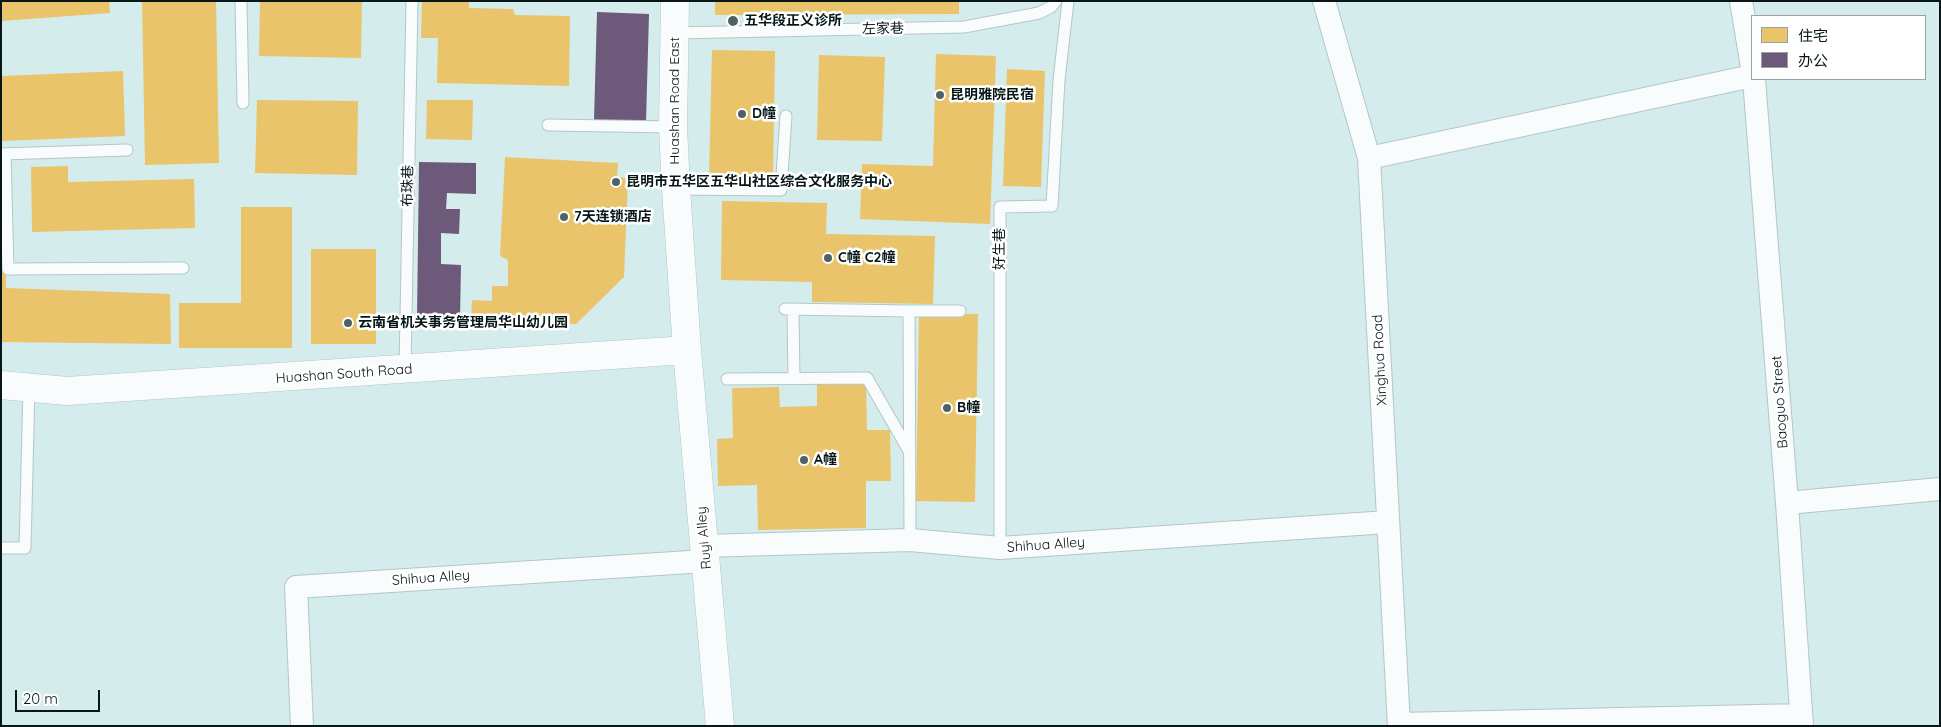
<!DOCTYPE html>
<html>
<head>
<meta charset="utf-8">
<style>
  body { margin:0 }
  #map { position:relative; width:1941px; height:727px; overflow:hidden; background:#d5eced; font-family:Quicksand,"Noto Sans SC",sans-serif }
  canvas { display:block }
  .frame { position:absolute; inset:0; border:2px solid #071718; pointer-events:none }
  .legend { position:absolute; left:1751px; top:15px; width:175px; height:65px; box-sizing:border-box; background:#fff; border:1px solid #9ca2a3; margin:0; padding:6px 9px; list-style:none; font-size:15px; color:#071718 }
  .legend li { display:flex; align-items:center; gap:10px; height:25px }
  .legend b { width:25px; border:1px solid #9ca2a3 }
  .scale { position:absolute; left:15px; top:690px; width:85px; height:22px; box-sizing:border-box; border:2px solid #071718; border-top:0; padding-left:6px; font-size:15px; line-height:18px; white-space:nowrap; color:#071718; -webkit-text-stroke:4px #fff; paint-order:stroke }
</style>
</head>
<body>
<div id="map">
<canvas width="1941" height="727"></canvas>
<div class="frame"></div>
<ul class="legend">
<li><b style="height:14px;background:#e9c46a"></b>住宅</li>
<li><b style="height:14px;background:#6d597a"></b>办公</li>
</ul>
<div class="scale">20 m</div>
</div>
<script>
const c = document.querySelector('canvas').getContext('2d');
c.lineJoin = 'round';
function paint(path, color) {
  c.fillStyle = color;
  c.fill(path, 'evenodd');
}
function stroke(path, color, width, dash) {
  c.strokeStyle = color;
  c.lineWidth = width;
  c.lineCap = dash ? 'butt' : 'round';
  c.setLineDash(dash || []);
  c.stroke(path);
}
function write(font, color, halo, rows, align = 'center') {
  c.font = font + ' Quicksand,"Noto Sans SC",sans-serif';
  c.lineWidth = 5;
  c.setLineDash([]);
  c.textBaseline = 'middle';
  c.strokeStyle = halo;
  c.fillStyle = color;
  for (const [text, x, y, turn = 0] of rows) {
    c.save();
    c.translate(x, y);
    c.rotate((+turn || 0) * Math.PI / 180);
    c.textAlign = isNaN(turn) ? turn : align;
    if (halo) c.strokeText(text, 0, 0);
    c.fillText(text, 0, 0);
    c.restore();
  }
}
paint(new Path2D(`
  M1,1h108l1,12 -109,8z
  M142,1h74l3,162 -74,2z
  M260,1h102l-1,57 -102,-2z
  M422,1h47v7l44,1 2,6 55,1 -1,70 -132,-3 1,-45h-17z
  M715,1h244v13l-244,1z
  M712,50l63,1 -2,127 -64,-1z
  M936,54l60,2 -6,168 -130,-5 2,-55 71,2z
  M819,55l66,2 -3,84 -65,-1z
  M1007,69l38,2 -4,116 -38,-1z
  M123,71l2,65 -124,5v-65z
  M257,100l101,1 -1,74 -102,-2z
  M427,100h46l-1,40 -46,-1z
  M505,157l113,6 -1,14 11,1 -4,99 -48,47 -105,-3 1,-21 20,1v-15h16v-26l-8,-4z
  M1,162h2l3,126 164,6 1,50 -170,-2z
  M68,166v16l126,-3 1,49 -163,4 -1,-65z
  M722,201l105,2 -1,31 109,2 -2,68 -121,-2v-20l-91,-2z
  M241,207h51v141h-113v-45h62z
  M311,249h65v95h-65z
  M919,313l59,1 -3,188 -59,-1z
  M866,383l1,47h23l1,51h-25v47l-108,2 -1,-45 -39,1 -1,-47 16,-1 -1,-50 47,-1 1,20 37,-1v-22z`), '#e9c46a');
paint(new Path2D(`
  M597,12l52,2 -3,108 -52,-2z
  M419,162l57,1v31l-29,-1 -1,16h14l-1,25 -18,-1v31l20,1 -1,54 -43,-1z`), '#6d597a');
const lane = new Path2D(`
  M241,1l2,102
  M674,33l290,-6 75,-14 12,-6 5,-6
  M548,125l125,2
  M1,154l126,-4
  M5,154l3,115 175,-1
  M676,189l105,1 5,-74
  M785,309l124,2
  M793,309l1,70
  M405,369l7,-368
  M727,379l140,-1 42,73
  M910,540l-1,-229h51
  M1,548h24l4,-160
  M1000,548v-341l52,-1 7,-126 9,-79`);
const street = new Path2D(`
  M1324,1l45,157 30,568
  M1741,1l11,66
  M1754,79l33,424 15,223
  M1369,158l383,-82
  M1787,503l153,-14
  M704,546l206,-6 90,8 388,-26
  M1399,724l402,-9
  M302,726l-6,-139 410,-26`);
const secondary = new Path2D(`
  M675,1l-2,126 3,62 11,161 33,376
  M1,385l66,6 620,-41`);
stroke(lane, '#b4c6c7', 13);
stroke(street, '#b4c6c7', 24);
stroke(secondary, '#b4c6c7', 29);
stroke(lane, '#f9fcfc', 11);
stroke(street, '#f9fcfc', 22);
stroke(secondary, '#f9fcfc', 28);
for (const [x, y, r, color] of [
  [733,21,6,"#4f6263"],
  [940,95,5,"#4f6263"],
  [742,114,5,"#4f6263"],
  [616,182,5,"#4f6263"],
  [564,217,5,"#4f6263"],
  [828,258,5,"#4f6263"],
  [348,323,5,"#4f6263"],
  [947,408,5,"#4f6263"],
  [804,460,5,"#4f6263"]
]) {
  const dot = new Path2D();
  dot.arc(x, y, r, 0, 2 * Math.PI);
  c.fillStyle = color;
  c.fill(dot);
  stroke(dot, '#fff', 2);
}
write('bold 14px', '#071718', '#fff', [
  ["五华段正义诊所",744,21],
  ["昆明雅院民宿",950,95],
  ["D幢",752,114],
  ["昆明市五华区五华山社区综合文化服务中心",626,182],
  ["7天连锁酒店",574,217],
  ["C幢 C2幢",838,258],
  ["云南省机关事务管理局华山幼儿园",358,323],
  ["B幢",957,408],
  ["A幢",814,460]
], 'left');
write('14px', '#071718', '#fff', [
  ["左家巷",883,29,-1],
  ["Huashan Road East",675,101,-90],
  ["布珠巷",408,186,-89],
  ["好生巷",1000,249,-90],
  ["Xinghua Road",1380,360,-93],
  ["Huashan South Road",344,374,-4],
  ["Baoguo Street",1780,402,-94],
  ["Ruyi Alley",704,538,-95],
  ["Shihua Alley",1046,545,-4],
  ["Shihua Alley",431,578,-4]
]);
</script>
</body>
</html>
